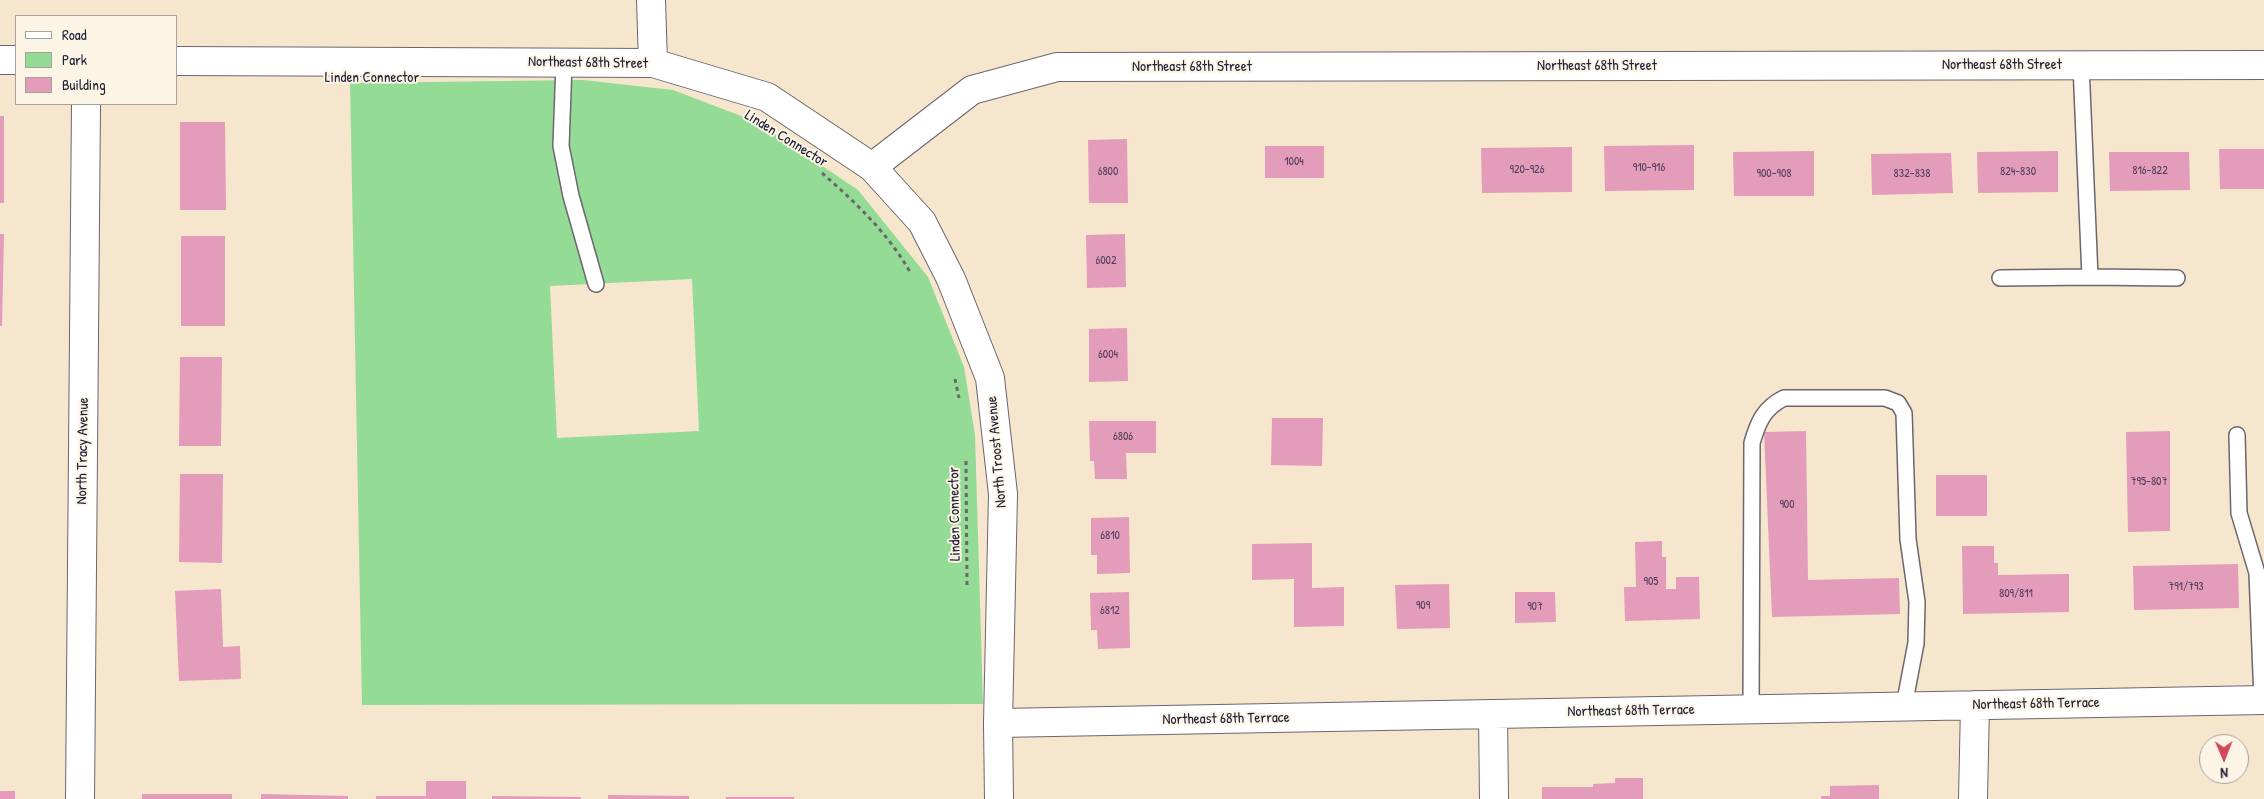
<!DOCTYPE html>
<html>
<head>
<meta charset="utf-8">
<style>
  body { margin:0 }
  #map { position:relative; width:2264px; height:799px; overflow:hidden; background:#f6e6cd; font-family:"Patrick Hand",sans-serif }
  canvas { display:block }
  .legend { position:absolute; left:15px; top:15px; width:162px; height:90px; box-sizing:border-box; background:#fcf5e5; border:1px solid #a5a1a1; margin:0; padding:6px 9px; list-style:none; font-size:15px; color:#22223b }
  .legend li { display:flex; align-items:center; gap:10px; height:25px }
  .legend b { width:25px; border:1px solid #a5a1a1 }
  .north { position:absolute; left:2199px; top:734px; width:50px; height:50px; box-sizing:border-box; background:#fcf5e5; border:1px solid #a5a1a1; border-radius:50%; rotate:179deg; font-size:14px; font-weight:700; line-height:20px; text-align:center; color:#22223b }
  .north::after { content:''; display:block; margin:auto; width:18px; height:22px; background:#d1495b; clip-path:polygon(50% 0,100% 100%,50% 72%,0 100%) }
</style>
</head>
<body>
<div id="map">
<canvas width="2264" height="799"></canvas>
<ul class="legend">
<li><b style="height:6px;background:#fff"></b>Road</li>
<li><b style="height:14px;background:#94db95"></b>Park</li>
<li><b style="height:14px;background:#e49cbb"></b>Building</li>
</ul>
<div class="north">N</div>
</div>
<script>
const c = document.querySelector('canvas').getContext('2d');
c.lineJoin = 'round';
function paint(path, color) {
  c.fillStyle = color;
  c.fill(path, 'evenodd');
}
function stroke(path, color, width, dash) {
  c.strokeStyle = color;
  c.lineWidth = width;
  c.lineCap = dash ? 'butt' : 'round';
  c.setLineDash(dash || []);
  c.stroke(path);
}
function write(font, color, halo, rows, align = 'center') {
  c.font = font + ' "Patrick Hand",sans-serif';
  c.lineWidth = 4;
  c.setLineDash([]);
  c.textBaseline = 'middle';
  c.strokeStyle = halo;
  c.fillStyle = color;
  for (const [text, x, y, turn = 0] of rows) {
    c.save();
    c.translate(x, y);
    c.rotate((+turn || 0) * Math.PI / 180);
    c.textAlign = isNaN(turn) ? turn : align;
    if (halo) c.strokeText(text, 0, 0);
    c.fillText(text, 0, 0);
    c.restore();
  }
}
paint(new Path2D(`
  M583,80l90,10 84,32 101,68 70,87 36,90 11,68 8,269 -621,1 -12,-622zM692,279l7,152 -142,7 -7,-152z`), '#94db95');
paint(new Path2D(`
  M0,116h4v87h-4z
  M180,122h45l1,88h-46z
  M1127,139l1,64h-39l-1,-63z
  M1694,145v45l-89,1 -1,-45z
  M1265,146h59v32h-59z
  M1572,147v45l-90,1 -1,-45z
  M2219,149h45v40h-44z
  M1814,151v45h-80l-1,-44z
  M2058,151v41l-80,1 -1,-41z
  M2109,152h80l1,38 -80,1z
  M1951,153l2,40 -81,2 -1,-41z
  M0,234h4l-2,92h-2z
  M1125,234l1,53 -39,1 -1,-53z
  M181,236h44v90h-44z
  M1127,328l1,53 -39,1v-53z
  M180,357h42l-1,89h-42z
  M1272,418h51l-1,48 -51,-1z
  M1089,421h67v32h-30l1,26h-32l-1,-18h-4z
  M1806,431l2,149 91,-2 1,36 -128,3 -8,-185z
  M2170,431v100l-42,1 -2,-100z
  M180,474h43l-1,89 -43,-1z
  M1936,475h51v41h-51z
  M1129,517l1,56 -33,1v-19h-6v-37z
  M1662,541v16h4v32h10v-12h23l1,42 -75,2 -1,-34h12l-1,-45z
  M1312,543v45l32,-1v39l-50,1v-48l-42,1v-36z
  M1962,546h32v17h4v12l71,-1v38l-106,2z
  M2238,564l1,44 -105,2 -1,-44z
  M1449,584l1,44 -53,1 -2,-44z
  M221,589l2,58 17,-1 1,33 -62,2 -4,-90z
  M1129,592l1,56 -32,1 -1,-19h-6l-1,-37z
  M1515,592h40l1,30 -41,1z
  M1615,778h28v21h-101v-12h51v-3l22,-1z
  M426,781h40v18h-90v-3h50z
  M1879,785v14h-58v-3h9v-10z
  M0,791h15v8h-15z
  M142,794h90v5h-90z
  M261,794l87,2v3h-87z
  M608,795l81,1v3h-81z
  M492,796l89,1v2h-89z
  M726,797h68v2h-68z`), '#e49cbb');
const service = new Path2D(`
  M564,63l-3,83 10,50 25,88
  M2081,65l9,212 87,1
  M2000,278l90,-1
  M2237,435l2,78 18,60 5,127
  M1751,709l1,-266c6,-21 12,-35 32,-45h101l13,5 6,10 4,126 9,63 -1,41 -12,63`);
const minor = new Path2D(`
  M651,0l2,63
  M872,167l100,-77 85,-23 1207,-2
  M1493,714l1,85
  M998,723l1266,-23
  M80,799l6,-695
  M1973,799l2,-94`);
const tertiary = new Path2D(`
  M0,60h16
  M176,61l477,2 114,34 105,70 50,55 29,57 39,99 13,116 -5,229 1,76`);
stroke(service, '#6c676e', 18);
stroke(minor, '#6c676e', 30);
stroke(tertiary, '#6c676e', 30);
stroke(new Path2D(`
  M822,173c33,29 66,60 88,99
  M955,379l4,19
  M966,461l1,128`), '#6c676e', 3, [4, 4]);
stroke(service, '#fff', 15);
stroke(minor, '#fff', 28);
stroke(tertiary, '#fff', 28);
write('12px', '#52405b', null, [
  ["1004",1294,162],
  ["910-916",1649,168],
  ["920-926",1527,170],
  ["816-822",2150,171],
  ["6800",1108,172],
  ["824-830",2018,172],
  ["900-908",1774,174],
  ["832-838",1912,174],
  ["6002",1106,261],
  ["6004",1108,355],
  ["6806",1123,437],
  ["795-807",2149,482],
  ["900",1787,505],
  ["6810",1110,536],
  ["905",1651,582],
  ["791/793",2186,587],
  ["809/811",2016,594],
  ["909",1423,606],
  ["907",1535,607],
  ["6812",1110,611]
]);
write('15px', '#22223b', '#fcf5e5', [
  ["Northeast 68th Street",588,63,1],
  ["Northeast 68th Street",2002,65],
  ["Northeast 68th Street",1597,66],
  ["Northeast 68th Street",1192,67],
  ["Linden Connector",372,78],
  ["Linden Connector",786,139,32],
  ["North Tracy Avenue",83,451,-89],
  ["North Troost Avenue",997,452,-95],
  ["Linden Connector",955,514,-91],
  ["Northeast 68th Terrace",2036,704,-1],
  ["Northeast 68th Terrace",1631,711,-1],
  ["Northeast 68th Terrace",1226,719,-1]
]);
</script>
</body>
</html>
